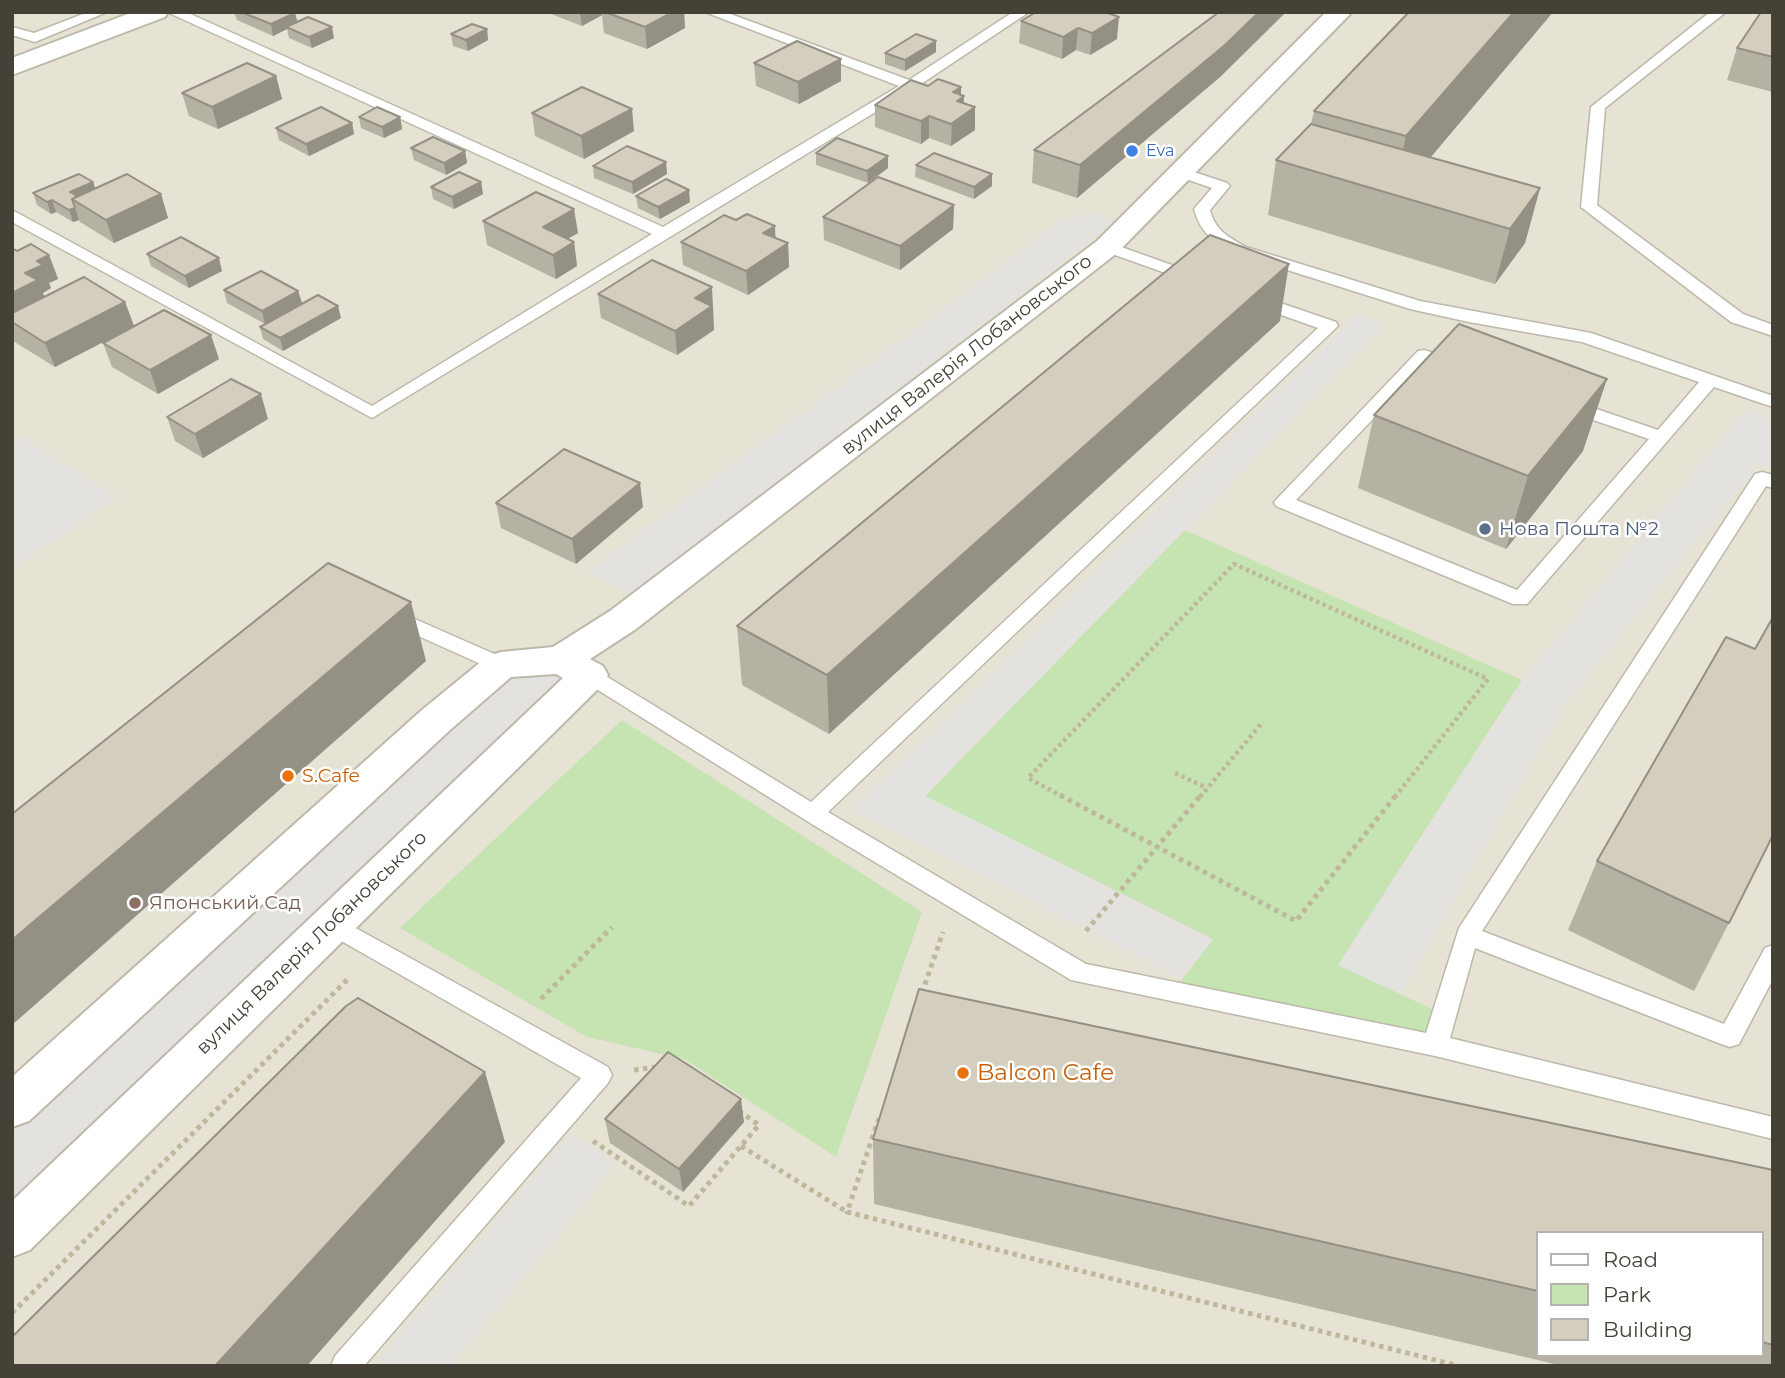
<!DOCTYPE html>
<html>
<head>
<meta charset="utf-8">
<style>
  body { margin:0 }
  #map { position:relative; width:1785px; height:1378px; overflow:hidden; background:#f2f1e7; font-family:Montserrat,sans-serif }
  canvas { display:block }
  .frame { position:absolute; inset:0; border:14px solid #454136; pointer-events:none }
  .legend { position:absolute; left:1536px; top:1231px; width:228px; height:126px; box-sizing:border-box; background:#fff; border:2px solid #b5b3af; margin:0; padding:9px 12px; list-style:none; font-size:21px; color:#454136 }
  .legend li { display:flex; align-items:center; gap:14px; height:35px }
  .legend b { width:35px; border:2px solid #b5b3af }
</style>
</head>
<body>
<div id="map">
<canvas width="1785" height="1378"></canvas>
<div class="frame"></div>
<ul class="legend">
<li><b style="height:9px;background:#fff"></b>Road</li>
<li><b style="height:19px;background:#c6e4b2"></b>Park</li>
<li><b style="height:19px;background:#d3cebd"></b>Building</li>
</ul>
</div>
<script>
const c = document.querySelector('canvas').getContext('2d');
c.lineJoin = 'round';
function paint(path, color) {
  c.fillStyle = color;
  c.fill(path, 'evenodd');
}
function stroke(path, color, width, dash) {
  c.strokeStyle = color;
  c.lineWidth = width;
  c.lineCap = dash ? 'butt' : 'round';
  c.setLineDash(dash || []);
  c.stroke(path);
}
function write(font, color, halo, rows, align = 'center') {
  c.font = font + ' Montserrat,sans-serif';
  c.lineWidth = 5;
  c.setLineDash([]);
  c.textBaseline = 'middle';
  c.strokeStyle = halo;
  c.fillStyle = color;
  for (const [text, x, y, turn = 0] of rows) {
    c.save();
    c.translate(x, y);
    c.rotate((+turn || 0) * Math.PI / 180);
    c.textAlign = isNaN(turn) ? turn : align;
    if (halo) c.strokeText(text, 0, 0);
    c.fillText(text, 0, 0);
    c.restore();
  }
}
paint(new Path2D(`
  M12,12h1761v1354h-1761zM1538,1233h224v122h-224z`), '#e6e3d5');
paint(new Path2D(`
  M1185,530l337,150 -184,285 105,49 -8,31 -256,-52 3,-14 31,-39 -288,-144z
  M622,720l300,192 -86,245 -152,-98 -97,-22 -187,-109z`), '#c6e4b2');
paint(new Path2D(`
  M1092,213l24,8 -486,373 -43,-22 473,-351z
  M1357,314l28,11 -460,471 288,143 -31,40 -330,-169z
  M1746,409l27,11v20l-4,4 4,1v24l-14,-5 -195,243 -163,287 -63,-29 184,-285z
  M12,432l105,65 -105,72z
  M554,669l16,7 -558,535v-83l490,-451z
  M570,1133l47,30 -166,203h-78z`), '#e4e2df');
const service = new Path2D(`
  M88,12h19l-72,30 -23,-7v-8l22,6z
  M167,12h19l477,215 236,-141 -194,-74h20l184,68 104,-68h16l-114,76 -543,330 -360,-196v-12l360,196 280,-172z
  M1710,12h16l-121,96 -8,97 146,109 30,11v11l-42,-14 -150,-115 10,-100z
  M1182,168l45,15 3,3 -20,24c5,20 18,27 36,37l174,54 171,32 182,63v11l-59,-20 -187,217h-14l-237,-98 -2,-4 144,-151 6,-1 39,12 3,4 -9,5 -30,-9 -131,138 221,90 132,-151 -85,-29 -3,-4 3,-4h12l82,28 41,-48 -117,-40 -113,-20 -59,-13 -176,-56c-20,-10 -34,-21 -40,-44l18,-21 -35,-12 -3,-3z
  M1107,242l93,33 2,3 -8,5 -6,-2 -87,-31 -2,-3z
  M1254,294l82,28 2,4 -510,486 258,152 340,69 33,-105 296,-454 7,-2 11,3v13l-7,-2 -284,445 242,93 41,-76 8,-3v34l-34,65 -9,3 -9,-3 -246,-96 -25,90 323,79v22l-338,-83 -364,-76 -256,-154 -233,-146 -3,-5 3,-5 7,-2 7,2 215,132 507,-474 -70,-25 -2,-4z
  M392,609l116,51 3,5 -3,5 -7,2 -7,-2 -109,-49 -3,-5 3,-5z
  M332,915l276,152 4,8 -4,8 -244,283h-33l4,-10 246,-278 -257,-147 -4,-7 4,-7z`);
const minor = new Path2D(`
  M133,12h35l-3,5 -153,58v-17z
  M1326,12h26l-235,241 -481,376 -46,30 13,7 5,9 -5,9 -573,566 -18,7v-56l551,-523 -7,-4 -45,3 -61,53 -421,391 -17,6v-50l410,-367 66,-54 13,-4 52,-5 57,-36 487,-370z`);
stroke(service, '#bdb9aa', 3);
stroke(minor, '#bdb9aa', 4);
stroke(new Path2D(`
  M1175,773l32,15
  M1063,797l-35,-19 206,-214 254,115 -93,118
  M1200,797l61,-73`), '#beb79c', 4.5, [3.5, 3.5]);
stroke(new Path2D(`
  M1060,795l236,126 100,-126
  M1086,931l115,-136
  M922,993l21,-61
  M541,999l71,-72
  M634,1070l23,-3
  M879,1118l-32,94 612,154
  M593,1141l96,65 70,-81 -19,-13
  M741,1146l106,66
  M12,1313l337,-335`), '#beb79c', 5, [4.5, 4.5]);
paint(service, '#fff');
paint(minor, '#fff');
paint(new Path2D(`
  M234,12h60l1,1 2,9 37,16 -22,10 -23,-10 -2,-9 -14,7 -36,-16z
  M546,12h138l1,16 -38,21 -43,-16 -2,-18 -20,11z
  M1036,12l81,27 -27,16 -14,-5 -14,9 -43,-16 2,-22z
  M1219,12h67l-66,65 -143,121 -45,-15 2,-33z
  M1553,12l-123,146 110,30 -15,55 -30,41 -227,-69 8,-55 35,-36 3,-13z
  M1773,12v80l-46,-12 10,-32z
  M487,29l1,11 -20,11 -15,-5 -2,-12z
  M936,41v11l-31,19 -20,-7v-11z
  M754,63l87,18 -42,23 -43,-18z
  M276,76l6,23 -64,30 -29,-13 -7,-23z
  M928,86l36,10 -1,7 12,4v23l-24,16 -22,-8 -8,6 -46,-17v-22z
  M532,113l102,18 -50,28 -49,-23z
  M359,117h41l2,12 -18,9 -23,-10z
  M352,123l2,11 -45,22 -30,-16 -3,-12z
  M411,148l54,3 2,12 -21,12 -32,-15z
  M816,153l72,3v12l-20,15 -52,-18z
  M666,162l1,12 -34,20 -39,-16 -1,-12z
  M916,165l76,21 -18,13 -59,-22z
  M93,182l2,6 66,6 7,24 -54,25 -34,-21 -1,-2 -6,2 -17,-10 -5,2 -14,-9 -4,-12z
  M481,182l2,12 -29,15 -21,-10 -2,-12z
  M636,196l54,6 -30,17 -22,-11z
  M954,205l-1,24 -53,41 -76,-30 -1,-23z
  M483,221l95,12 -11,6 7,3 3,24 -21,13 -69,-34z
  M775,238l13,5 1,24 -41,28 -65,-30 -2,-23z
  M12,248l5,3 32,4 9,24 -9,4 2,5 -8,5 1,4 81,5 9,24 -79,41 -42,-26 -1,-3z
  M147,254l75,17 -33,17 -38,-22z
  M224,290l74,1 4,12 -37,21 -38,-21z
  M598,294l116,17 -1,1 1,18 -37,25 -76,-37z
  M341,318l-58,33 -20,-12 -3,-12z
  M1280,321l-451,413 -87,-49 -5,-59z
  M103,343l116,16 -61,35 -46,-27z
  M1374,415l209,36 -77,98 -148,-61z
  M167,417l101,2 -65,39 -28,-17z
  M496,503l147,4 -67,57 -75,-36z
  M1755,649l-26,274 -35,68 -126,-61 29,-69z
  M605,1119l139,3 -61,70 -73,-49z
  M873,1139l900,31v196h-210l-689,-162zM1538,1233h224v122h-224z`), '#b5b1a3');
paint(new Path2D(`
  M580,12h22v3l-20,11z
  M673,12h11l1,16 -38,21 -2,-22z
  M1259,12h27l-66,65 -143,121 3,-33z
  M1514,12h39l-155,184 -5,-1 13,-59z
  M295,13l3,11 -12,3 1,2 -14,7 -2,-12z
  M1119,17l-2,22 -27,16 2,-22z
  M332,27l2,11 -22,10 -3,-11z
  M1078,28l-2,22 -14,9 1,-22z
  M487,29l1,11 -20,11 -2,-11z
  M936,41v11l-31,19v-11z
  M841,59v22l-42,23 -1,-22z
  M276,76l6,23 -64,30 -6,-22z
  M961,87v11l3,-2 -1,20 12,-9v23l-24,16 2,-54z
  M632,109l2,22 -50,28 -3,-23z
  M929,116v22l-8,6v-23z
  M400,117l2,12 -18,9 -2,-11z
  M352,123l2,11 -45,22 -3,-12z
  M465,151l2,12 -21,12 -2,-12z
  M888,156v12l-20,15 -1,-12z
  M666,162l1,12 -34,20 -1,-12z
  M992,174v12l-18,13v-12z
  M93,182l4,12 -19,9 -8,-11z
  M481,182l2,12 -29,15 -2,-12z
  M1540,188l-15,55 -30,41 15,-55z
  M689,190l1,12 -30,17 -2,-12z
  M161,194l7,24 -54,25 -8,-23z
  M52,200l4,12 -5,2 -4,-12z
  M954,205l-1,24 -53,41v-24z
  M75,208l4,12 -6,2 -4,-12z
  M574,209l4,24 -32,18 -3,-24z
  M775,226l1,23 -13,-16z
  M574,242l3,24 -21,13 -3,-24z
  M788,243l1,24 -41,28 -2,-24z
  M49,255l9,24 -9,4 2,5 -8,5 4,11 -35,18v-29l13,-20 12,-12z
  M219,258l3,13 -33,17 -4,-12z
  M1289,264l-9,57 -451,413 -2,-59z
  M712,287l2,43 -37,25 -2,-24 20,-33z
  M298,291l4,12 -37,21 -3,-13z
  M125,302l9,24 -79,41 -10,-24z
  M338,306l3,12 -58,33 -3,-13z
  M211,335l8,24 -61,35 -8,-24z
  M1607,379l-24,72 -77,98 22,-73z
  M261,394l7,25 -65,39 -8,-24z
  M640,483l3,24 -67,57 -4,-25z
  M411,602l15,59 -414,364v-85z
  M485,1072l20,70 -198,224h-92z
  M741,1099l3,23 -61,70 -4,-23z`), '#949084');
const building = new Path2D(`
  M241,12h53l1,1 -24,11z
  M605,12h68l-28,15z
  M1036,12h69l14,5 -27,16 -14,-5 -15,9 -42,-16z
  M1219,12h40l-34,33 -145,120 -46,-15z
  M1409,12h105l-108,124 -92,-25z
  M1761,12h12v45l-36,-9z
  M308,17l24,10 -23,10 -23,-10z
  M472,24l15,5 -21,11 -15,-6z
  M916,34l20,7 -31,19 -20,-7z
  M797,41l44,18 -43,23 -44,-19z
  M247,63l29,13 -64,31 -30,-14z
  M938,79l23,8 -8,5 11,4 -7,5 18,6 -24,17 -22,-8 -8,5 -46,-16 36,-25 17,6z
  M582,87l50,22 -51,27 -49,-23z
  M321,107l31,16 -46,21 -30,-16z
  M377,107l23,10 -18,10 -23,-10z
  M1311,124l229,64 -30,41 -234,-69z
  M433,137l32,14 -21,12 -33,-15z
  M837,138l51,18 -21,15 -51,-18z
  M627,146l39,16 -34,20 -39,-16z
  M934,153l58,21 -18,13 -58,-22z
  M459,172l22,10 -29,15 -21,-10z
  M79,174l14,8 -23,10 7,4 -5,3 3,9 -6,2 -17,-10 -5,2 -14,-9z
  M127,174l34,20 -55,26 -34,-21z
  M878,177l76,28 -54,41 -77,-29z
  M666,179l23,11 -31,17 -22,-11z
  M536,192l38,17 -31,18 31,15 -21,13 -70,-34z
  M747,214l28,12 -12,7 25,10 -42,28 -65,-29 43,-27 12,5z
  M1210,235l79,29 -462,411 -90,-49z
  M181,237l38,21 -34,18 -38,-22z
  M31,244l18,11 -12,6 6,4 -18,8 13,7 -26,13v-45l5,3z
  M652,260l60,27 -17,11 17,8 -37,25 -77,-37z
  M261,271l37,20 -36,20 -38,-21z
  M84,277l41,25 -80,41 -33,-21v-9z
  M318,295l20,11 -58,32 -20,-11z
  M164,310l47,25 -61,35 -47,-27z
  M1459,324l148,55 -79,97 -154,-61z
  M231,379l30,15 -66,40 -28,-17z
  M564,449l76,34 -68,56 -76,-36z
  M328,563l83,39 -399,338v-126z
  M1773,617v218l-44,88 -132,-62 129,-224 29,12z
  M919,989l854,181v175l-11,-3v-109h-224v58l-665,-152z
  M358,998l127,74 -270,294h-203v-29l334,-331z
  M668,1052l73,47 -62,70 -74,-50z`);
paint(building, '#d3cebd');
stroke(building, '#949084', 2);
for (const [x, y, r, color] of [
  [1132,151,7,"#3f7fe0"],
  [1485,529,7,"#5c6f8a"],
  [288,776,7,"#e8710a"],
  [135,903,7,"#8d6e63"],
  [963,1073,7,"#e8710a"]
]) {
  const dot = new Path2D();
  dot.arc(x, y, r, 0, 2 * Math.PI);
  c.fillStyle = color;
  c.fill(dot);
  stroke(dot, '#fff', 2.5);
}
write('16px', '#366cbe', '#fff', [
  ["Eva",1146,151]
], 'left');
write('19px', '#454136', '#fff', [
  ["вулиця Валерія Лобановського",967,355,-38],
  ["вулиця Валерія Лобановського",312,943,-44]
]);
write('19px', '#4e5e75', '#fff', [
  ["Нова Пошта №2",1499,529]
], 'left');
write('19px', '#c56008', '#fff', [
  ["S.Cafe",302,776]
], 'left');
write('19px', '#785e54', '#fff', [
  ["Японський Сад",149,903]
], 'left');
write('23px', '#c56008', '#fff', [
  ["Balcon Cafe",977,1073]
], 'left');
</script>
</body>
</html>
